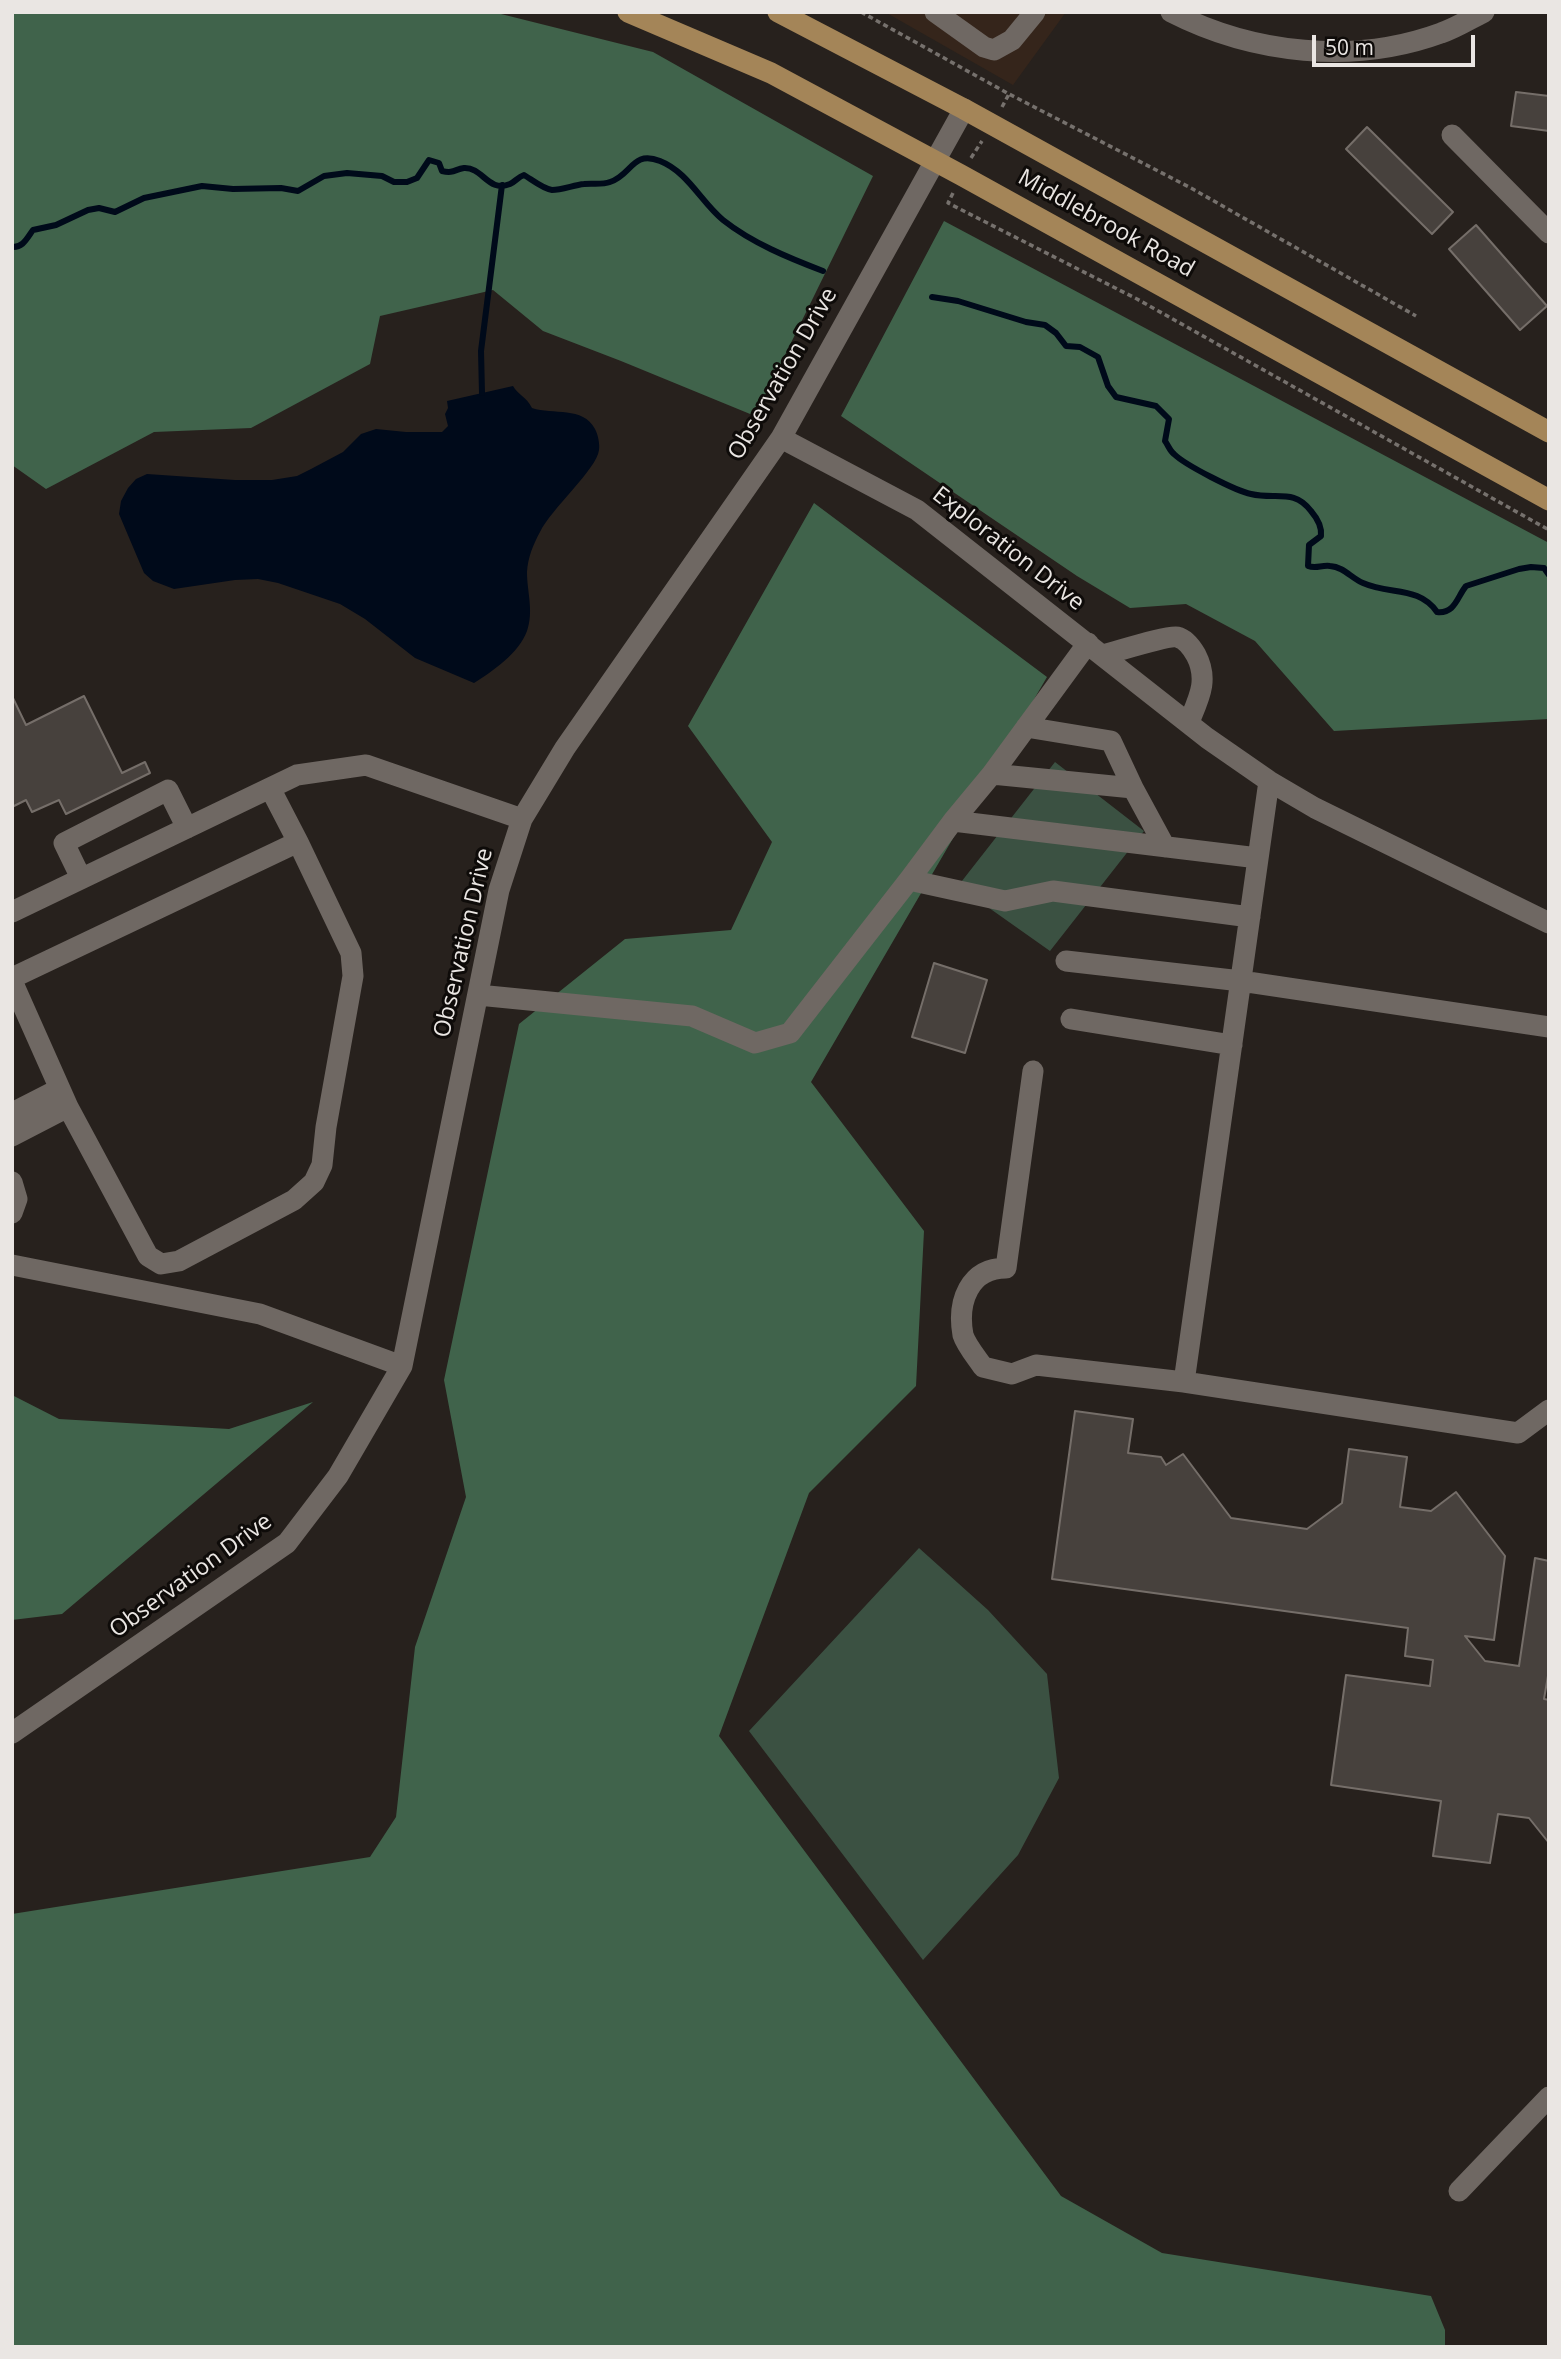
<!DOCTYPE html>
<html>
<head>
<meta charset="utf-8">
<style>
  body { margin:0 }
  #map { position:relative; width:1561px; height:2359px; overflow:hidden; background:#27211d; font-family:"Open Sans",sans-serif }
  canvas { display:block }
  .frame { position:absolute; inset:0; border:14px solid #eae6e3; pointer-events:none }
  .scale { position:absolute; left:1312px; top:35px; width:163px; height:32px; box-sizing:border-box; border:4px solid #eae6e3; border-top:0; padding-left:9px; font-size:21px; line-height:24px; white-space:nowrap; color:#eae6e3; -webkit-text-stroke:5px #0e0b09; paint-order:stroke }
</style>
</head>
<body>
<div id="map">
<canvas width="1561" height="2359"></canvas>
<div class="frame"></div>
<div class="scale">50 m</div>
</div>
<script>
const c = document.querySelector('canvas').getContext('2d');
c.lineJoin = 'round';
function paint(path, color) {
  c.fillStyle = color;
  c.fill(path, 'evenodd');
}
function stroke(path, color, width, dash) {
  c.strokeStyle = color;
  c.lineWidth = width;
  c.lineCap = dash ? 'butt' : 'round';
  c.setLineDash(dash || []);
  c.stroke(path);
}
function write(font, color, halo, rows, align = 'center') {
  c.font = font + ' "Open Sans",sans-serif';
  c.lineWidth = 6;
  c.setLineDash([]);
  c.textBaseline = 'middle';
  c.strokeStyle = halo;
  c.fillStyle = color;
  for (const [text, x, y, turn = 0] of rows) {
    c.save();
    c.translate(x, y);
    c.rotate((+turn || 0) * Math.PI / 180);
    c.textAlign = isNaN(turn) ? turn : align;
    if (halo) c.strokeText(text, 0, 0);
    c.fillText(text, 0, 0);
    c.restore();
  }
}
paint(new Path2D(`
  M885,12h181l-53,73z`), '#35251b');
paint(new Path2D(`
  M1055,762l89,69 -94,120 -92,-65z
  M919,1548l69,62 59,64 12,104 -41,77 -95,105 -174,-229z`), '#3b5142');
paint(new Path2D(`
  M12,12h481l160,40 220,124 -118,240 -134,-55 -78,-30 -50,-41 -113,26 -10,48 -119,64 -97,4 -108,57 -34,-24z
  M944,221l605,322v176l-215,12 -79,-90 -69,-37 -56,4 -53,-32 -236,-160z
  M814,503l233,174 -236,405 113,149 -8,155 -107,107 -90,243 342,460 101,57 269,43 14,34v17h-1433v-433l358,-57 26,-40 19,-170 51,-150 -22,-117 75,-356 106,-85 106,-9 41,-88 -84,-116z
  M12,1395l47,24 170,10 84,-27 -251,212 -50,6z`), '#40634b');
paint(new Path2D(`
  M513,386c5,9 13,10 19,22 21,7 51,-2 63,21 3,5 5,16 4,21 -2,19 -48,59 -59,82 -7,13 -12,25 -13,40 0,20 7,39 0,59 -8,22 -34,40 -53,52l-59,-25 -50,-39 -25,-15 -62,-21 -20,-4 -23,1 -61,9 -21,-8 -9,-8 -25,-59 2,-13 7,-13 8,-9 11,-5 88,6h37l25,-4 14,-7 32,-17 18,-18 15,-5 30,3h36l6,-6 -3,-12 3,-6 -1,-7z`), '#000a1a');
stroke(new Path2D(`
  M12,247c11,1 15,-9 21,-17l23,-5 32,-15 11,-2 16,4 29,-14 58,-12 31,3 48,-1 17,3 26,-15 23,-3 35,3 12,6h13l10,-4 12,-18 10,3 3,8c12,3 13,-2 22,-3 19,-1 24,25 46,16 5,-2 8,-7 14,-9 7,4 19,14 28,15 10,0 22,-5 32,-6 8,-1 18,1 26,-2 22,-7 22,-32 50,-21 28,11 41,41 63,59 29,23 66,38 100,51
  M932,297l26,4 68,21 19,3 11,8 10,13 14,1 18,10 10,29 8,11 40,9 13,13 -4,22c3,4 5,10 9,13 11,11 62,37 77,40 25,6 43,-6 60,17 6,7 11,16 10,25l-12,9 -1,21c8,3 13,-1 22,0 14,1 21,12 33,17 27,12 56,3 74,29 18,2 20,-15 29,-26l53,-17 12,-2 13,1 5,7
  M482,393l-1,-42 21,-166`), '#000a1a', 6);
const building = new Path2D(`
  M1516,92l33,4v35l-38,-5z
  M1367,127l86,85 -21,22 -86,-85z
  M1476,225l71,81 -27,24 -71,-81z
  M12,696l14,29 58,-29 38,77 23,-11 5,11 -84,41 -7,-14 -27,12 -6,-12 -14,7z
  M934,963l53,17 -22,73 -53,-16z
  M1075,1411l58,8 -5,34 33,4 5,8 17,-11 48,64 76,11 35,-26 7,-54 58,8 -7,50 31,4 25,-19 49,64 -11,84 -29,-4 20,25 34,5 16,-108 14,3v109l-5,29 5,1v143l-20,-25 -31,-4 -8,49 -57,-7 8,-55 -110,-16 15,-110 84,11 3,-26 -28,-4 3,-28 -356,-49z`);
paint(building, '#47413d');
stroke(building, '#756e69', 2);
stroke(new Path2D(`
  M861,12l148,82 182,94 225,128
  M1002,107l7,-13
  M971,158l11,-17
  M953,193l-5,10 189,96 412,231`), '#76716d', 3.5, [5, 3.5]);
stroke(new Path2D(`
  M935,12l49,35 10,3 18,-10 23,-28
  M1171,12c82,42 183,53 270,21 15,-5 29,-14 43,-21
  M1452,135l97,98
  M781,438l136,72 290,228 62,43 46,27 234,115
  M1088,643l-96,131 -39,47 -44,59 96,21 48,-10 197,26
  M1102,655c13,-3 66,-20 75,-18 9,2 15,11 19,18 13,25 3,43 -7,67
  M1026,727l85,14 22,47
  M992,774l141,14 32,59
  M270,788l28,54
  M953,821l305,37
  M81,878l-17,-35 104,-53 19,38
  M12,912l285,-137 69,-10 156,54
  M1066,961l175,20 308,46
  M12,978l286,-136 53,111 2,23 -27,151 -4,38 -8,17 -20,18 -115,61 -18,3 -13,-8 -80,-149 -56,-126
  M478,995l214,21 63,27 35,-10 119,-153
  M1071,1019l161,26
  M1033,1071l-27,197c-37,0 -49,34 -43,67 3,10 14,23 20,32l29,7 24,-9 148,17 334,51 31,-23
  M12,1113l47,-24
  M12,1136l56,-29
  M12,1182l5,17 -5,14
  M12,1265l248,49 142,52
  M1184,1382l85,-601
  M12,1733l275,-190 51,-67 64,-110 97,-476 23,-71 43,-71 216,-310 183,-329
  M1459,2191l90,-94`), '#6f6863', 21);
stroke(new Path2D(`
  M628,12l143,61 190,102 588,325
  M778,12l186,97 585,323`), '#a48558', 21);
write('23px', '#eae6e3', '#0e0b09', [
  ["Middlebrook Road",1106,224,29],
  ["Observation Drive",783,374,-60],
  ["Exploration Drive",1008,549,38],
  ["Observation Drive",464,943,-77],
  ["Observation Drive",191,1576,-36]
]);
</script>
</body>
</html>
